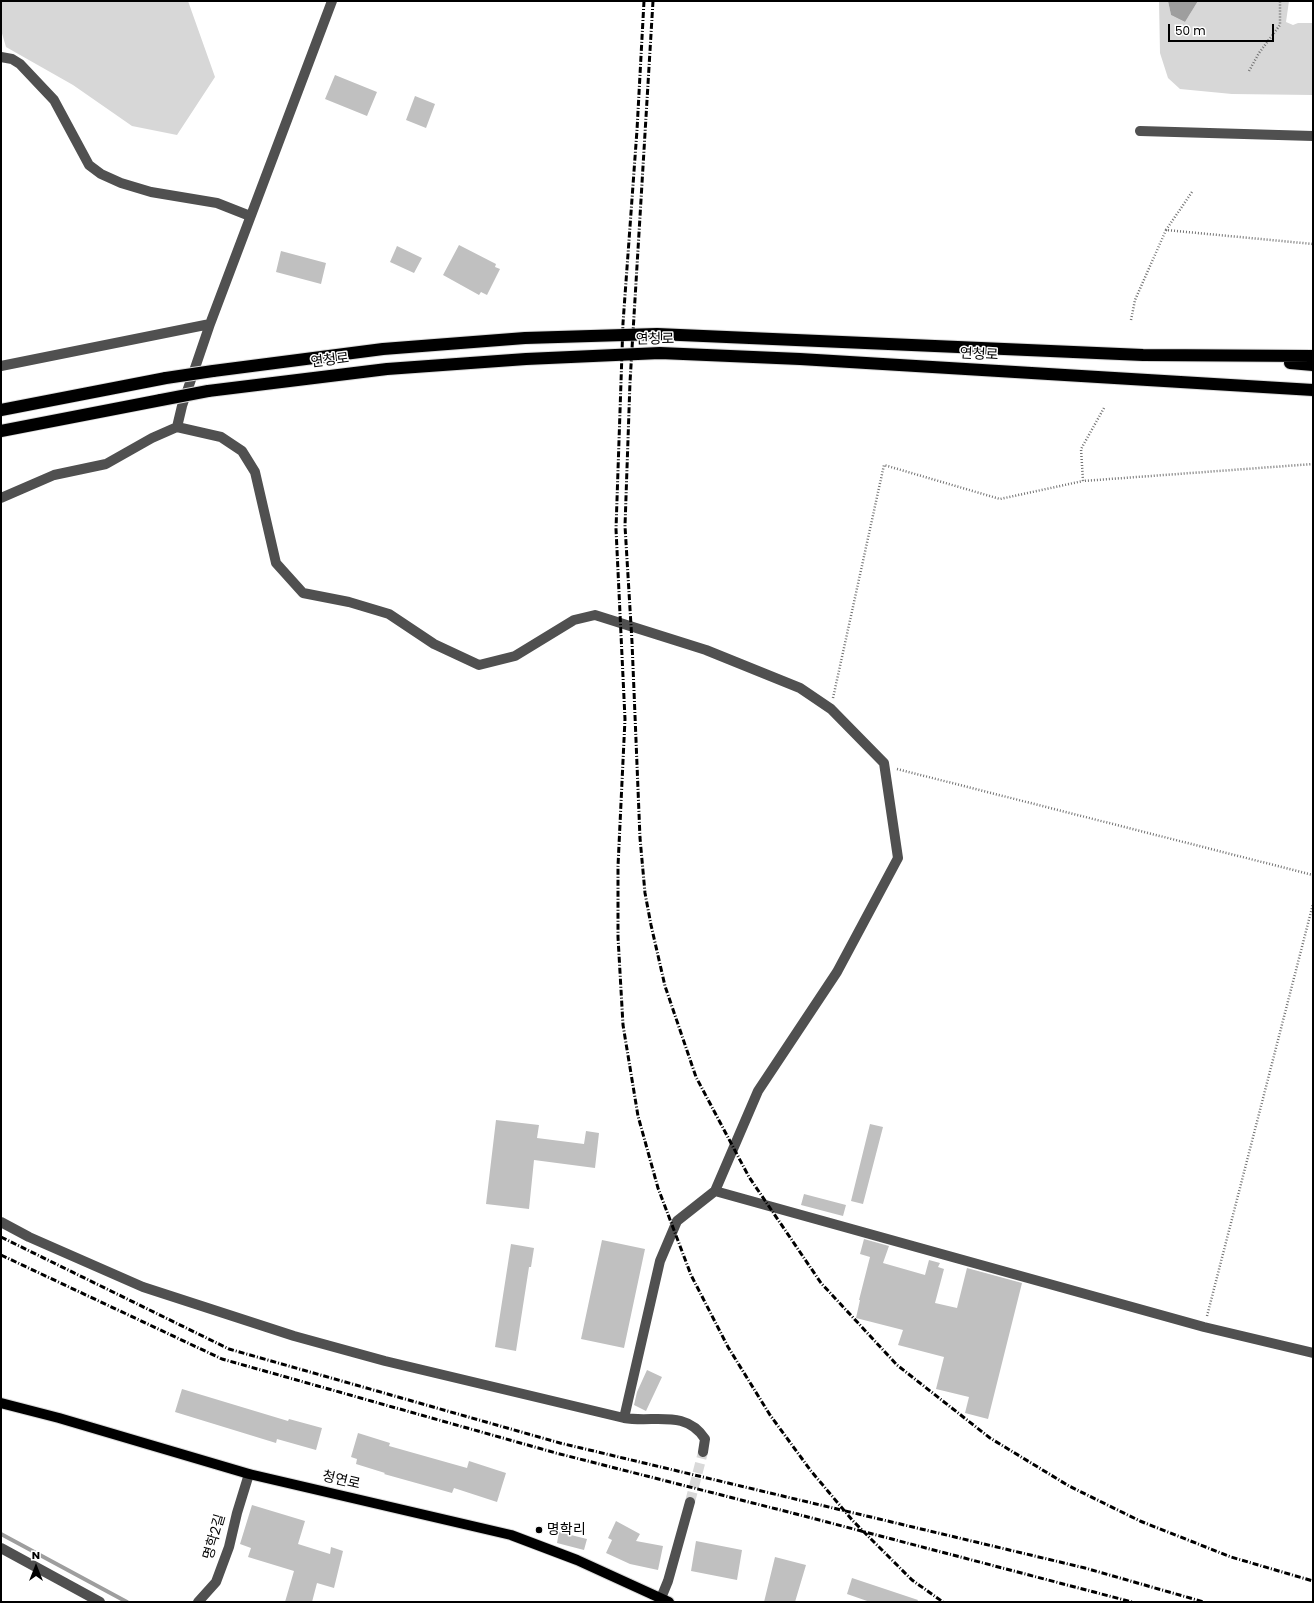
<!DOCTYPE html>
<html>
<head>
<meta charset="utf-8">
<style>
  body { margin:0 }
  #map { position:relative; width:1314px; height:1603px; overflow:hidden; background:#fff; font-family:Poppins,sans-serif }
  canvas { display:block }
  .frame { position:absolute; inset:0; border:2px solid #000; pointer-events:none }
  .north { position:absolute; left:16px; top:1547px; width:40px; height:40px; -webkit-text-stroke:3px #fff; paint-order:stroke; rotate:0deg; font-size:11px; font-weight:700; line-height:16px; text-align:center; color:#000 }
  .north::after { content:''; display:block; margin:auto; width:14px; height:18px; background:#000; clip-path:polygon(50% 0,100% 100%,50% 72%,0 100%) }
  .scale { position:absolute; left:1168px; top:24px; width:106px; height:18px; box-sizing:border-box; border:2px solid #000; border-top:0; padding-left:5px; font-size:12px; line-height:14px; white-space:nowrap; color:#000; -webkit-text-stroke:3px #fff; paint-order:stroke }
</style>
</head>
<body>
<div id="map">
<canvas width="1314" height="1603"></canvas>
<div class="frame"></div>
<div class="north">N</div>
<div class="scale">50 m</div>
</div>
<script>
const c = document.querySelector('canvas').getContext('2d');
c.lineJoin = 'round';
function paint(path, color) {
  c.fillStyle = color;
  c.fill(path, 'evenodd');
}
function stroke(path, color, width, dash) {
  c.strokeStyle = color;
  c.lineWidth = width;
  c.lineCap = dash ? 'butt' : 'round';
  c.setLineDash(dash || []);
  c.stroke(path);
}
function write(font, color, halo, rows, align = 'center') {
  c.font = font + ' Poppins,"Noto Sans KR",sans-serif';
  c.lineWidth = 3;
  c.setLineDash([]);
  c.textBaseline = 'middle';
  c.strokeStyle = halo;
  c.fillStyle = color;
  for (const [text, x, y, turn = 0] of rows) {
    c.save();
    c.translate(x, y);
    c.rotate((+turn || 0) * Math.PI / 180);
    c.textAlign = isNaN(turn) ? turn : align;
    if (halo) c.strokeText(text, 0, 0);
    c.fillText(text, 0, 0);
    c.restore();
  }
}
paint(new Path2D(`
  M1,1h187l27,76 -38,58 -45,-9 -59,-41 -67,-38 -5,-17z
  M1159,1h9l3,14 14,7 13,-21h91l-3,21 7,3 5,-2h15v72l-81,-1 -52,-5 -12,-11 -8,-25z`), '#d7d7d7');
paint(new Path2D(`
  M1168,1h30l-13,21 -14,-7z`), '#9e9e9e');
stroke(new Path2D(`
  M1,1534l126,68`), '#9e9e9e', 4);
paint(new Path2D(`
  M335,75l42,17 -10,24 -42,-17z
  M415,96l20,8 -9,24 -20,-8z
  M459,245l37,19 -1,3 5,2 -13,26 -6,-3 -2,3 -36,-20z
  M397,246l25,12 -8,15 -24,-11z
  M281,251l45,12 -5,21 -45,-12z
  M496,1120l43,5 -2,13 47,6 2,-13 13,2 -4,35 -61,-8 -5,49 -43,-5z
  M870,1124l13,3 -20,77 -12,-3z
  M804,1194l42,11 -3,11 -42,-11z
  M864,1239l25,7 -6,17 42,12 4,-15 11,3 -2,4 6,2 -9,34 22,5 10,-40 55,15 -34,136 -23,-6 4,-16 -33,-8 8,-32 -46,-12 5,-15 -47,-12 4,-18h-1l11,-43 -10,-3z
  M602,1240l43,9 -21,99 -43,-9z
  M511,1244l23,4 -3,19h-2l-13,84 -21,-4z
  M647,1370l15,7 -16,34 -12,-6 3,-13z
  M182,1389l106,32 1,-2 33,9 -6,22 -39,-11 -1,4 -101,-31z
  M358,1433l32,10 -1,3 78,22 2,-7 37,12 -9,29 -43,-14 -2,5 -68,-19 1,-1 -29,-9 1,-5 -6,-2z
  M252,1505l53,16 -7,23 32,10 1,-7 12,4 -9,37 -17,-5 -5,19h-27l9,-31 -46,-14 3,-9 -11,-4z
  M616,1521l24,13 -4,7 27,5 -5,24 -28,-6 -24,-11 6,-13 -4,-2z
  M559,1532l28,7 -3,11 -27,-7z
  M696,1541l46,9 -5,30 -46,-9z
  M775,1557l31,8 -11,37h-31z
  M852,1578l66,22 -1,2h-47l-23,-8z`), '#c0c0c0');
stroke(new Path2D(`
  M690,1502l13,-50`), '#d9d9d9', 10, [10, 5]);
const major = new Path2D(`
  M1,1403l58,15 190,56 262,61 66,25 92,42`);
const highway = new Path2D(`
  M1290,363l23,2
  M213,371l170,-22 142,-11 132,-4 486,21 170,1
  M208,391l179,-22 139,-10 134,-6 140,6 513,31
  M1,410l165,-32
  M1,431l160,-31`);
stroke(major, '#dbdbdb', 12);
stroke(highway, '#dbdbdb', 14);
stroke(new Path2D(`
  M1249,71l10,-18 21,-28v-24
  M1166,230l26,-38
  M1131,320l4,-20 31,-70 147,14
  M1104,408l-23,41 2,32 230,-17
  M833,698l51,-233 116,34 83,-18
  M897,769l416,106
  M1207,1316l106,-412`), '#727272', 2.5, [1, 2]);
stroke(new Path2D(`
  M1,57l11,2 8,5 34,36 35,65 12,9 20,9 30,9 66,11 33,13
  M1140,131l173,5
  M1,366l209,-42
  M177,427l44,10 21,14 13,21 21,91 27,30 46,9 40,12 45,30 45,21 36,-9 59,-36 21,-5 111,35 94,38 31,21 53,54 14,95 -61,114 -79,119 -43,100 489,136 109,26
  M1,498l53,-23 52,-11 46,-26 25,-11 5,-21 28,-82 122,-323
  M1,1222l28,15 114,50 151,49 91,25 239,57c30,5 62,-9 81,21l-2,13
  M624,1418l36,-157 17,-40 38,-30
  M1,1548l99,54
  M661,1598l7,-17 22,-79
  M198,1602l18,-20 13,-35 8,-34 12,-39`), '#505050', 10);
stroke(major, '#000', 10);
stroke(highway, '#000', 12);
stroke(new Path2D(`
  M644,1l-7,129 -14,193 -7,206 9,190 -7,147v71l5,88 15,91 20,72 33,87 37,72 42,68 41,56 42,50 59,59 31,22
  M653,1l-23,381 -5,144 7,116 8,196 5,55 6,32 14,61 31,91 53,100 72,106 76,82 93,73 79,48 71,35 91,36 82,24
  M1,1237l228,112 331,94 525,125 119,34
  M1,1255l221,104 334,94 248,63 328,86`), '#000', 3, [6, 2, 1, 2]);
const highwayBridge = new Path2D(`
  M166,378l47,-7
  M161,400l47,-9`);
stroke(highwayBridge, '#dbdbdb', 14, []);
stroke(highwayBridge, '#000', 12);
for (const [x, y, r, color] of [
  [539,1530,4,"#000"]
]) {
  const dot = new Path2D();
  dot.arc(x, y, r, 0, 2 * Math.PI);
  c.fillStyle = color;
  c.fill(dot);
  stroke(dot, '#fff', 1.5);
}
write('14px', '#000', '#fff', [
  ["연청로",655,340,-1],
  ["연청로",979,355,3],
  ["연청로",330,361,-7],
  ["청연로",341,1481,13],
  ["명학2길",215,1537,-74]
]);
write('14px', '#000', '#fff', [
  ["명학리",547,1530]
], 'left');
</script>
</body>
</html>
